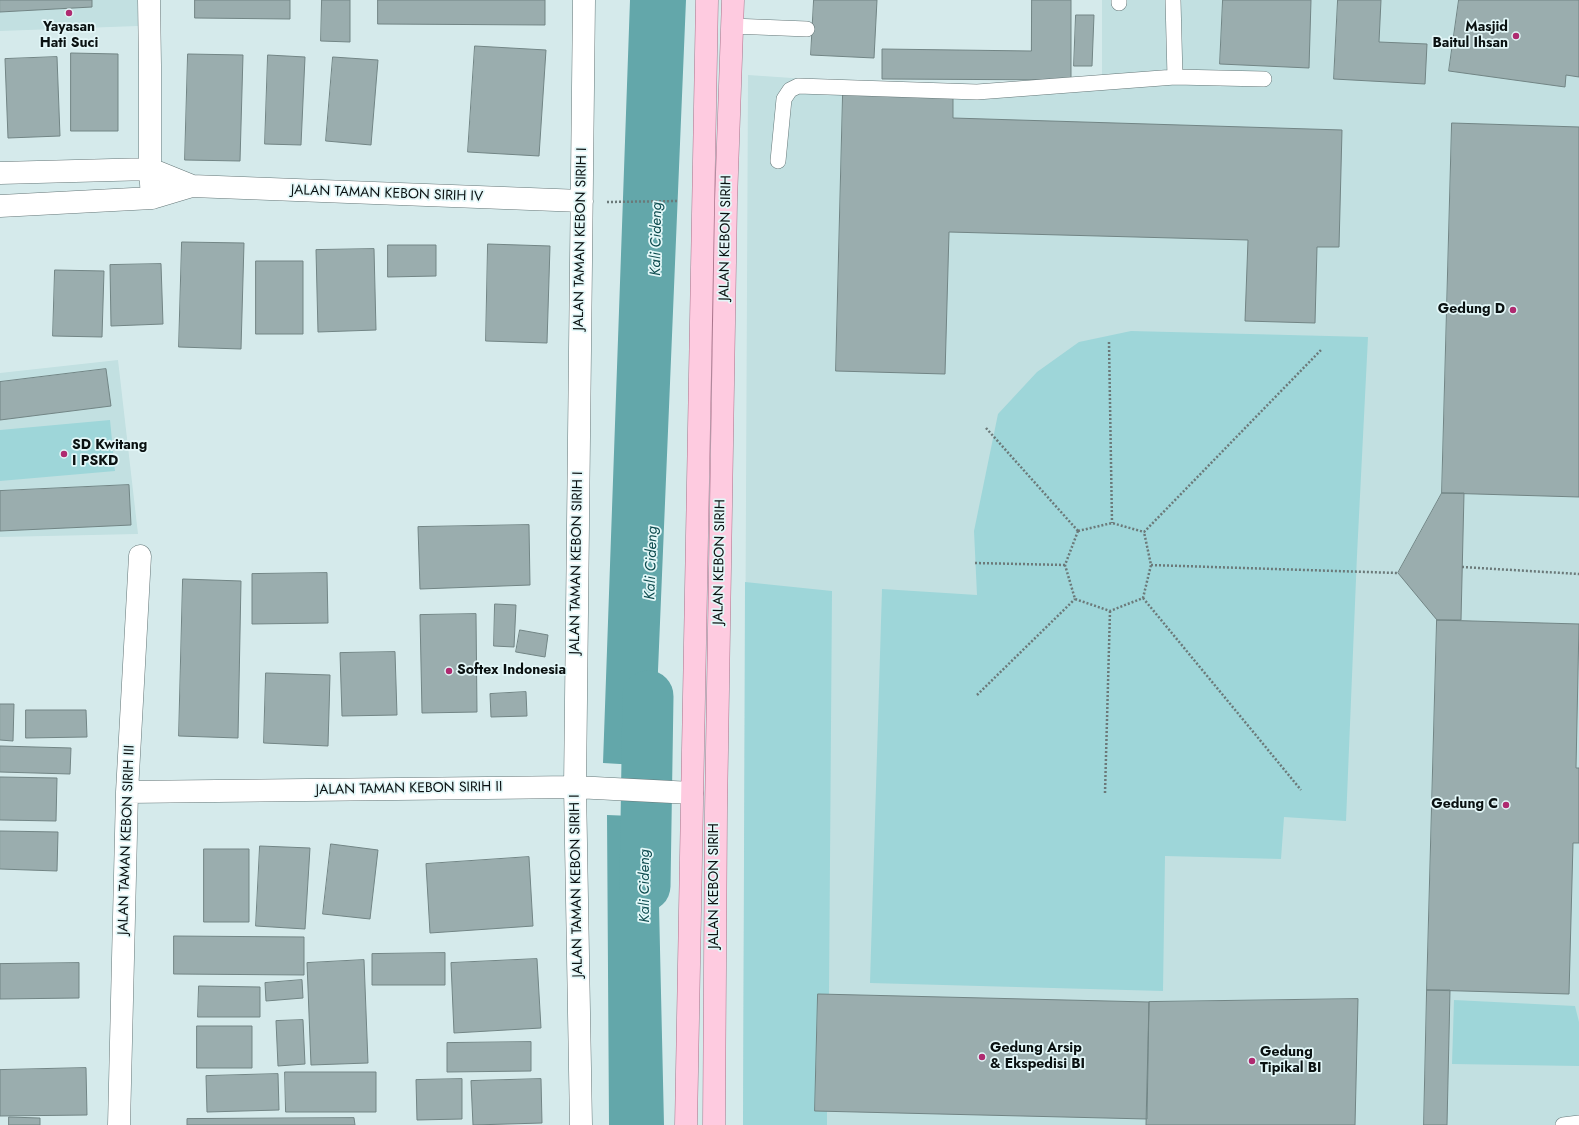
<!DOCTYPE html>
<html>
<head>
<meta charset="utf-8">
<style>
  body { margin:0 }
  canvas { display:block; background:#d5eaeb }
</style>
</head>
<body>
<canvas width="1579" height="1125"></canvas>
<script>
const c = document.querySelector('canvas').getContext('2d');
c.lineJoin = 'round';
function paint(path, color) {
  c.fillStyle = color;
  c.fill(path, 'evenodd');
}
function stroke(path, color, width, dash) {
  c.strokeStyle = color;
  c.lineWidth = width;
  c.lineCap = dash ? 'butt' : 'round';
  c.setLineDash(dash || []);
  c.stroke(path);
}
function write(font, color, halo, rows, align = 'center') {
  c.font = font + ' Jost,sans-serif';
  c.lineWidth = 3.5;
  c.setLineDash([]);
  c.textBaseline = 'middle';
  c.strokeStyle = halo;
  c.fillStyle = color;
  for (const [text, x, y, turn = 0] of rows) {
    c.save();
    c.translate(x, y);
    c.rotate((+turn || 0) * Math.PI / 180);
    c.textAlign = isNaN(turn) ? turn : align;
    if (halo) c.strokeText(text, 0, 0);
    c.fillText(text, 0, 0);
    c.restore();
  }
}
paint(new Path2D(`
  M0,0h137l1,26 -138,5z
  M1102,0h477v1125h-836l5,-1050 59,4 295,9z
  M118,360l20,174 -138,3v-164z`), '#c2e0e1');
paint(new Path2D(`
  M1131,331l237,6 -11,218 -11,266 -62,-4 -3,42 -116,-3 -2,135 -293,-8 12,-394 95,6 -3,-64 24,-117 39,-42 42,-30z
  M110,420l5,51 -115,10v-51z
  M745,582l87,9 -3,403h-11l-3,116 12,1v14h-84z
  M1454,1000l121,6 4,16v44l-127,-2z`), '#9ed6d9');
paint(new Path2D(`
  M630,0h56l-32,766 -51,-3z
  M607,815l50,2 7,308h-55z`), '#63a7aa');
stroke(new Path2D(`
  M645,886l3,-190`), '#63a7aa', 51);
const building = new Path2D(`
  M0,0h92v7l-92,5z
  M195,0h95v19l-95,-1z
  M322,0h28v42l-29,-1z
  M378,0h167v25l-167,-1z
  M814,0h63l-3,58 -63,-3z
  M1032,0h39v80l-189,-1v-30l149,2z
  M1223,0h88l-2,68 -89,-4z
  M1338,0h43l-2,42 48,2 -2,40 -91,-5z
  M1459,0h120v77l-13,-2 -1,12 -116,-16z
  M1076,15h18l-2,51h-18z
  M475,46l71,4 -7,106 -71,-4z
  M71,53l47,1v77h-47z
  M188,54l55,1 -3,106 -55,-1z
  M268,55l37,2 -4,88 -36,-1z
  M57,57l3,79 -52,2 -3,-79z
  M333,57l45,3 -7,85 -45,-4z
  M843,94l110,3v21l389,12 -3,117h-22l-2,76 -70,-2 3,-81 -299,-8 -4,142 -109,-3z
  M1452,123l127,4v370l-137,-4z
  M182,242l62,1 -3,106 -62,-2z
  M488,244l62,2 -3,97 -61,-2z
  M388,245h48v31l-48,1z
  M374,249l2,81 -58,2 -2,-82z
  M256,261h47v73h-47z
  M161,264l2,60 -52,2 -1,-61z
  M55,270l49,1 -2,66 -49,-1z
  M106,369l5,37 -111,14v-38z
  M129,485l2,40 -131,6v-40z
  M1442,493h22l-3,127h-24l-39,-47z
  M529,525l1,60 -110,4 -2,-62z
  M327,573l1,50 -76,1v-50z
  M183,579l58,2 -3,157 -59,-2z
  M495,604l21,1 -2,42 -20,-1z
  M476,614l1,98 -55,1 -2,-98z
  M1437,620l142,4 -3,144h3v75h-6l-4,151 -142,-4z
  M520,630l28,5 -3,22 -29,-5z
  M395,652l2,63 -55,1 -2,-63z
  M266,673l64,2 -2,71 -64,-3z
  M526,692l1,24 -36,1 -1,-23z
  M0,704h14l-1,37 -13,-1z
  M26,710h60l1,27 -61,1z
  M0,746l71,2 -1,26 -70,-2z
  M0,777l57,1 -1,43 -56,-1z
  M0,831l58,1 -1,39 -57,-2z
  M331,844l47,6 -8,69 -47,-5z
  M260,846l50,2 -5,81 -49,-3z
  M204,849h45v73h-45z
  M529,857l4,69 -103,7 -4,-69z
  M174,936l130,1v38l-130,-1z
  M445,953v32h-73v-31z
  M537,959l4,69 -87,5 -3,-70z
  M364,960l4,103 -57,2 -4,-102z
  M79,963v35l-79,1v-35z
  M302,980l1,18 -37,3 -1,-18z
  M199,986l61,1v30h-62z
  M1427,990h23l-3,135h-23z
  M818,994l331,8 -2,117 -332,-8z
  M1358,999l-3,126h-209l3,-123z
  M303,1020l2,44 -27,2 -2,-45z
  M197,1026h55v42h-55z
  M531,1042v29l-84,1v-29z
  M86,1068l1,47 -87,1v-46z
  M285,1072h91v40h-90z
  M278,1074l1,36 -72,2 -1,-36z
  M462,1079v40l-45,1 -1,-40z
  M541,1079l1,44 -69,2 -2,-44z
  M9,1117l31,1v7h-31z
  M354,1118l1,7h-168v-6z`);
paint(building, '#9aadae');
stroke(building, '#728585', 1);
const lane = new Path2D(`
  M1119,0v3
  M1173,0l2,77
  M732,26l75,3
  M778,161l6,-62 6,-9 8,-4 179,6 198,-15 89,2
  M1563,1125l16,-2`);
const street = new Path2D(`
  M149,0l1,65v104l2,29
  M0,173l150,-4 42,17
  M0,206l152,-8 40,-12 390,15
  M127,792l448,-5 117,6
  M119,1125l8,-333 13,-236
  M581,1125l-6,-338 9,-787`);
const primary = new Path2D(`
  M686,1125l21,-1125
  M714,1125l2,-314 10,-610 7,-201`);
stroke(lane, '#657778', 16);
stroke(street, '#657778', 23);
stroke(primary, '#a9748b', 23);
stroke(new Path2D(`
  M607,202l71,-1
  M1109,342l3,181
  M986,428l92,103
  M1078,531l34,-8 32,9 177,-182
  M1078,531l-13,34 10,34 35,12 33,-13 8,-33 -7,-33
  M975,563l90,2
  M1151,565l247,8
  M1462,567l117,7
  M1143,598l158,192
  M977,695l98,-96
  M1105,793l5,-182`), '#6b7979', 2.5, [2, 2]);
stroke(lane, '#fff', 15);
stroke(street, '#fff', 22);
stroke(primary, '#fecbe0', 22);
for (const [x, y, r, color] of [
  [69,13,4,"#af2a70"],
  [1516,36,4,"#af2a70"],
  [1513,310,4,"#af2a70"],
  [64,454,4,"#af2a70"],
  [449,671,4,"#af2a70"],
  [1506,805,4,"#af2a70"],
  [982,1057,4,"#af2a70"],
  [1252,1061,4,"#af2a70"]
]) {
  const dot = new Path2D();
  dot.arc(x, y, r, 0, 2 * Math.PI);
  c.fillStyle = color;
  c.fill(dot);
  stroke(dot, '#e3f7f8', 1.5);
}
write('bold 14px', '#0a1111', '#e3f7f8', [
  ["Yayasan",69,28,"center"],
  ["Hati Suci",69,44,"center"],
  ["Masjid",1508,28,"right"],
  ["Baitul Ihsan",1508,44,"right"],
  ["Gedung D",1505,310,"right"],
  ["SD Kwitang",72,446],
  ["I PSKD",72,462],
  ["Softex Indonesia",457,671],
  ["Gedung C",1498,805,"right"],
  ["Gedung Arsip",990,1049],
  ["& Ekspedisi BI",990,1065],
  ["Gedung",1260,1053],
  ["Tipikal BI",1260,1069]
], 'left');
write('14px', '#0a1111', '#e3f7f8', [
  ["JALAN TAMAN KEBON SIRIH IV",387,194,2],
  ["JALAN KEBON SIRIH",726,238,-89],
  ["JALAN TAMAN KEBON SIRIH I",581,239,-89],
  ["JALAN KEBON SIRIH",720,562,-89],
  ["JALAN TAMAN KEBON SIRIH I",577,563,-89],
  ["JALAN TAMAN KEBON SIRIH II",409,789,-1],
  ["JALAN TAMAN KEBON SIRIH III",127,840,-88],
  ["JALAN TAMAN KEBON SIRIH I",577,886,-91],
  ["JALAN KEBON SIRIH",715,886,-90]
]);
write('italic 15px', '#0e4c4f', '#e3f7f8', [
  ["Kali Cideng",657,239,-89],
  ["Kali Cideng",652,563,-88],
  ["Kali Cideng",645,886,-90]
]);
</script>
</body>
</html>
